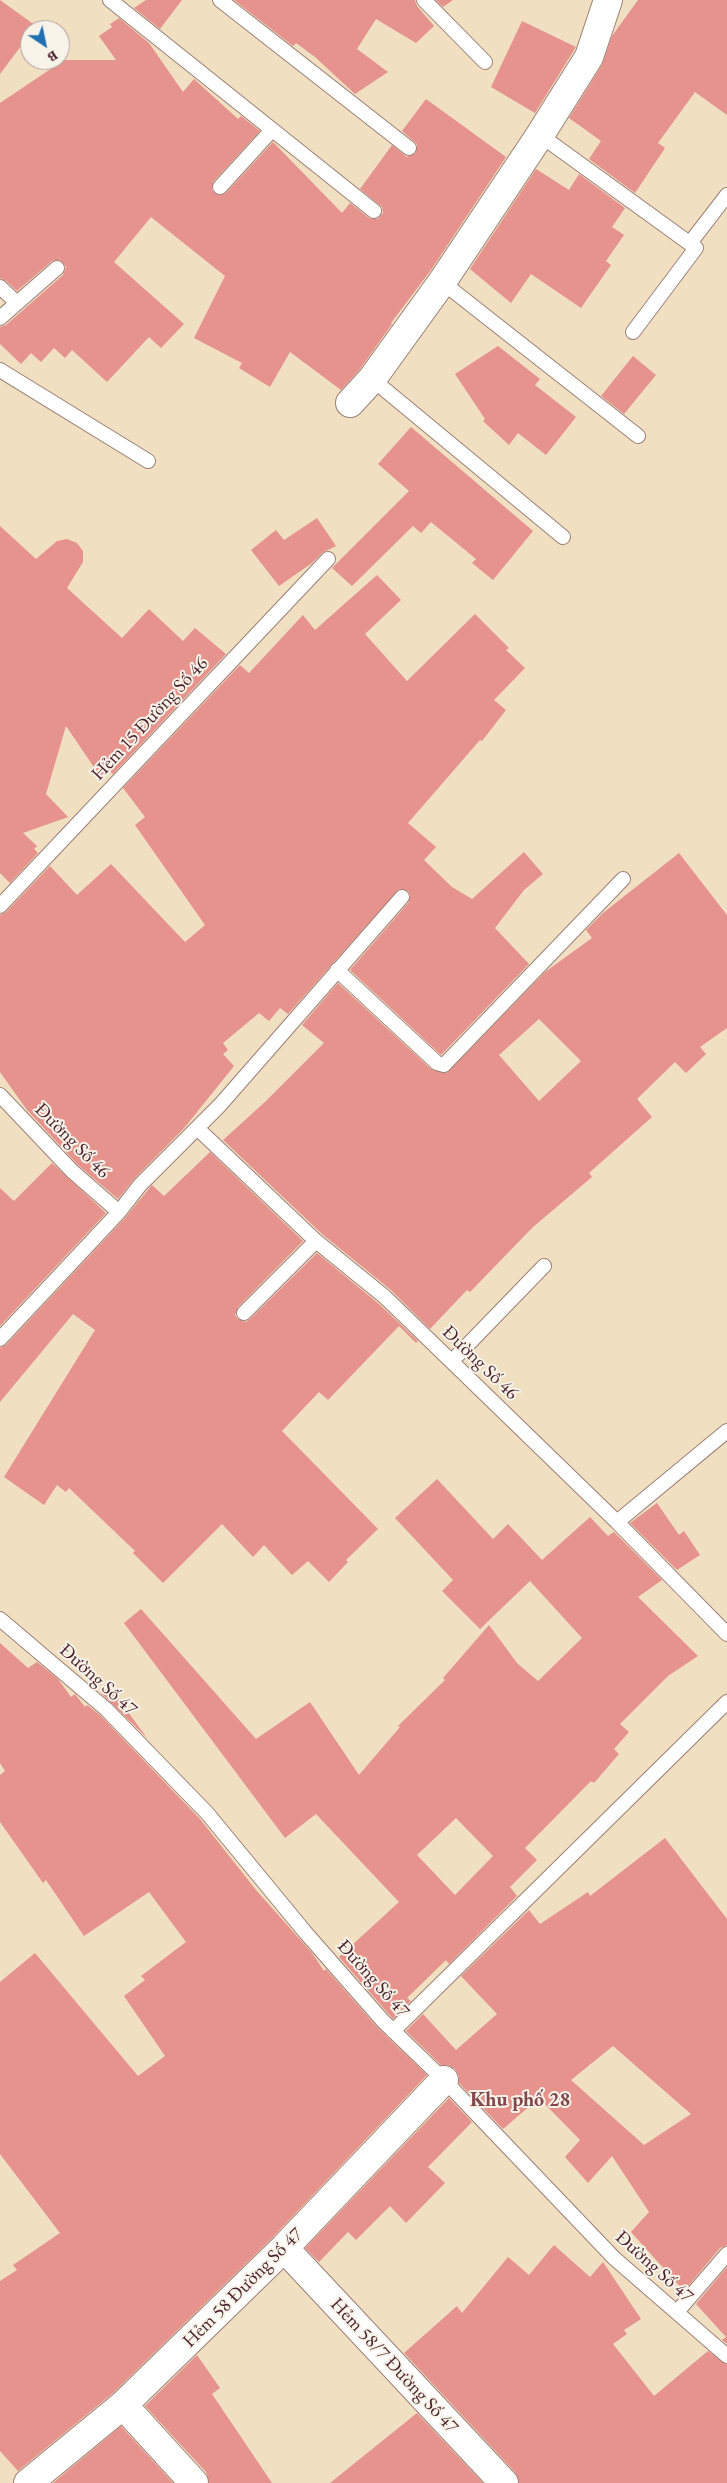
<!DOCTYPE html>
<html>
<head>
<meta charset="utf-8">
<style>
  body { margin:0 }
  #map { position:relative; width:727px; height:2483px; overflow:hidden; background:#f0dfc0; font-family:"EB Garamond",serif }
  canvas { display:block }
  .north { position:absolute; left:20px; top:20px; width:50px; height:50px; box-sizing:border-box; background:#f7f3e8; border:1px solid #b29e9c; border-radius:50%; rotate:146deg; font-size:14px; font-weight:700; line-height:20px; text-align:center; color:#4a1f2b }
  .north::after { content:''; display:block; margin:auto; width:18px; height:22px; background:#1f6fb2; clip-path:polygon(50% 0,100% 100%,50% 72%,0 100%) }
</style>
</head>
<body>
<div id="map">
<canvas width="727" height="2483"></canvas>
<div class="north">B</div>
</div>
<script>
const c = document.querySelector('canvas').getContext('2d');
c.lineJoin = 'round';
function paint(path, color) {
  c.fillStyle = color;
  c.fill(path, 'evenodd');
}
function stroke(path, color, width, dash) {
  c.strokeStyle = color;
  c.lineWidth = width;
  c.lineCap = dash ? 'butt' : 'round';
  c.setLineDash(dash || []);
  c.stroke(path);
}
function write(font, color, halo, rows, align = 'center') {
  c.font = font + ' "EB Garamond",serif';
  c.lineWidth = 4;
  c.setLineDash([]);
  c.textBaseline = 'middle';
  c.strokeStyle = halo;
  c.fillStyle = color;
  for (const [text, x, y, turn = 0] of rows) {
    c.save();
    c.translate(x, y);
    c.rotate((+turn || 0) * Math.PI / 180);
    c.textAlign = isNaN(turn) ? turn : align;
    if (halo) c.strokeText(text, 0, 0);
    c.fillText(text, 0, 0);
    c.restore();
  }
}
paint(new Path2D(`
  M0,0l36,26 -6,4v4l-30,40z
  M146,0h36l-22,29 -26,-21z
  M234,0h181l2,6 17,20 -18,17 -40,-24 -19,30 31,23 -33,22 -40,-37 -19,-14 -3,3z
  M436,0h17l-10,7z
  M638,0h89v115l-32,-23 -37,51 7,5 -30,45 -46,-34 12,-18 -32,-23 33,-53 10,-29z
  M119,18l30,25 34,49 11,-13 44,40 3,-3 19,15 -47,51 -1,8 6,5 8,-2 47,-51 69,71 8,-10 19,15 9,1 5,-6 -1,-6 -22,-18 32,-44 15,12 9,-4 1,-9 -15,-13 24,-32 80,58 -75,113 -40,53 1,1 -32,45 -19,21 -51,-38 -20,35 -31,-19 3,-5 -48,-25 31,-62 -74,-59 -37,45 70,62 -23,24 -12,-11 -42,45 -35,-32 -7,8 -11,-10 -13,14 -10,-9 -10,11 -21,-20v-17l6,-2 57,-50 3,-8 -6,-7 -8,1 -35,30 -11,-10 -6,-3v-175l64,-43h52l-17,-24 13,-9 -2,-3z
  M522,21l54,26 -41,66 -44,-26z
  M536,169l33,21 10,-16 46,34 -13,19 12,8 -18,26 5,4 -30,43 -50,-34 -20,29 -41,-34z
  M498,346l42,33 -5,6 41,32 -30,38 -28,-22 -9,12 -26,-24 2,-2 -30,-45z
  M633,356l23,19 -32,39 -23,-18z
  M411,427l122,104 -40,49 -21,-17 4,-4 -45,-37 -10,11 -8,-7 -61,60 -20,-18 77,-77 -31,-27z
  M317,518l19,28 -14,7 -10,10 -33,23 -28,-36 25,-20 8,10z
  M0,526l36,33 21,-18 10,-2 10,4 6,8v11l-16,26 55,50 27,-29 34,32 12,-13 31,26 -113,120 -3,-3 -8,8 -36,-53 -20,68 22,23 -45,16 14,13 -3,3 4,4 -28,30 -10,-10z
  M377,575l24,25 -36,34 42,47 68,-67 34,34 -3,2 19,18 -31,32 12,10 -24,31 -2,-1 -72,83 28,24 -12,13 28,27 20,12 52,-47 19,22 -19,16 -29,38 34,36 -88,91 -91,-85 59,-68 1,-7 -2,-4 -9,-2 -111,125 -8,-6 -11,13 -10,-8 -36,30 5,7 -5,4 11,12 -49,61 -51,52 -16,20 -40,-34 -51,-55 -27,-38v-157l6,-3 44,-46 27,29 34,-31 74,78 20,-17 -70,-100 10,-8 -22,-29 117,-123 9,8 54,-58 12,15z
  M679,853l48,62v113l-27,19 6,7 -20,19 -11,-11 -38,37 15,18 -63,56 3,4 -59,50 -63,65 -3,-2 -37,39 -39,-39 -69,-56 -99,-94 43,-39 58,-58 -22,-18 36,-42 93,86 16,4 98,-101 47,-34 -6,-8 17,-17zM539,1019l42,42 -42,40 -40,-46z
  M210,1152l93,89 -65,66 -3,8 3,4 8,3 4,-3 67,-66 62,51 39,37 -2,2 -17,-17 -71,74 -9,-8 -37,39 96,98 -32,31 2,2 -19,20 -21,-21 -16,14 -28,-30 -11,12 -31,-33 -59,59 -30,-30 2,-2 -66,-63 -3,4 -9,-7 -13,20 -40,-28 91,-147 -22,-16 -73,88v-54l6,-3 119,-127 27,-33 12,11z
  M52,1163l54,50 -106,113v-138l14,13z
  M437,1479l56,60 15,-15 34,36 48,-43 18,19 6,-4 48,48 -24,17 60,59 -30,20 -48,48 9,8 -15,17 5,5 -25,29 -3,-2 -66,67 12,12 -27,27 7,9 -68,68 -3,-4 -39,38 4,3 -18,18 -54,-62 60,-55 -83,-88 -31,24 -161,-215 17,-14 115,130 54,-37 49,73 41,-48 -2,-1 47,-46 -2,-2 46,-53 28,38 21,18 44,-43 -52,-57 -50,48 -38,-38 11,-11 -58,-62zM456,1818l37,38 -38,39 -38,-40z
  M657,1503l22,32 5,-4 16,24 -23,15 -47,-47z
  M0,1643l28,25 9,-6 21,17 13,18 4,-3 10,13 2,-2 13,10 100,104 56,71 56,63 12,18 2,-2 51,58 50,48 -154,162 -160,156 -95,78 -18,-20v-170l17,-11 -4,-5 47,-32 -60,-79v-172l35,-29 103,123 27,-20 -41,-60 21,-16 -4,-4 45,-34 -37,-50 -65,44 -38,-56 -3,3 -43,-61v-47l5,-4 -5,-8z
  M109,1686l38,52 -46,-45z
  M665,1838l62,81v326l-7,3 -36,43 -53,-59 18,-20 -37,-56 -24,27 -23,-26 15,-17 -41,-42 -36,31 -44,-46v-7l-4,-7 -7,-4h-7l-35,-34 17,-17 33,36 41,-36 -36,-38 68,-66 11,14 48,-32 2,4zM613,2046l78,68 -47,31 -73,-65z
  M449,2098l23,24 -44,45 17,16 -39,40 -16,-17 -34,34 -8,-8 -29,30 -14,-14z
  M554,2245l36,32 13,-15 38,57 -17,11 3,4 -14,10 41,52 54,-45 19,14v118h-208l-4,-11 -111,-119 53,-47 5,7 46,-56 21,18z
  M727,2267v77l-5,-4 4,-3 -30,-33z
  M197,2355l23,33 -8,6 60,89h-63l-3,-11 -61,-66z
  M417,2413l66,70h-153z
  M121,2426l52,57h-120z`), '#e6928d');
const service = new Path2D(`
  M110,0l264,211
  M220,0l189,148
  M424,0l61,62
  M540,135l156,113 -63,84
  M220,187l52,-57
  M690,243l37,-48
  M442,282l196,154
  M0,287l16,15
  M0,318l57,-50
  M0,370l148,91
  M372,379l191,158
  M0,906l328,-347
  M337,970l100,93 7,2 179,-186
  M0,1095l72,76 47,41
  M197,1128l119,113 69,56 232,225 110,112
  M244,1313l72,-72
  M0,1339l119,-127 21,-27 80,-80 182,-208
  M452,1361l92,-95
  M617,1522l110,-91
  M0,1619l106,90 101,104 98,119 78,89 61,59 170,178 113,98
  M393,2031l334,-329
  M677,2312l50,-58`);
const minor = new Path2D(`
  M350,403l22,-24 70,-97 98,-147 49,-78 19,-57
  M284,2248l220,235
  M123,2405l71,78
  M28,2483l95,-78 161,-157 160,-168`);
stroke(service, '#9d7f76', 16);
stroke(minor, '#9d7f76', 30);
stroke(service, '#fff', 14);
stroke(minor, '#fff', 28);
write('19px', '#4a1f2b', '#f7f3e8', [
  ["Hẻm 15 Đường Số 46",150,719,-47],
  ["Đường Số 46",72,1141,45],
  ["Đường Số 46",480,1363,44],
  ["Đường Số 47",98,1680,42],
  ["Đường Số 47",373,1979,48],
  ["Đường Số 47",654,2267,42],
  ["Hẻm 58 Đường Số 47",243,2288,-45],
  ["Hẻm 58/7 Đường Số 47",394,2366,47]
]);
write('bold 20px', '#81474d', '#f7f3e8', [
  ["Khu phố 28",520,2101]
]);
</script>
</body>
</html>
